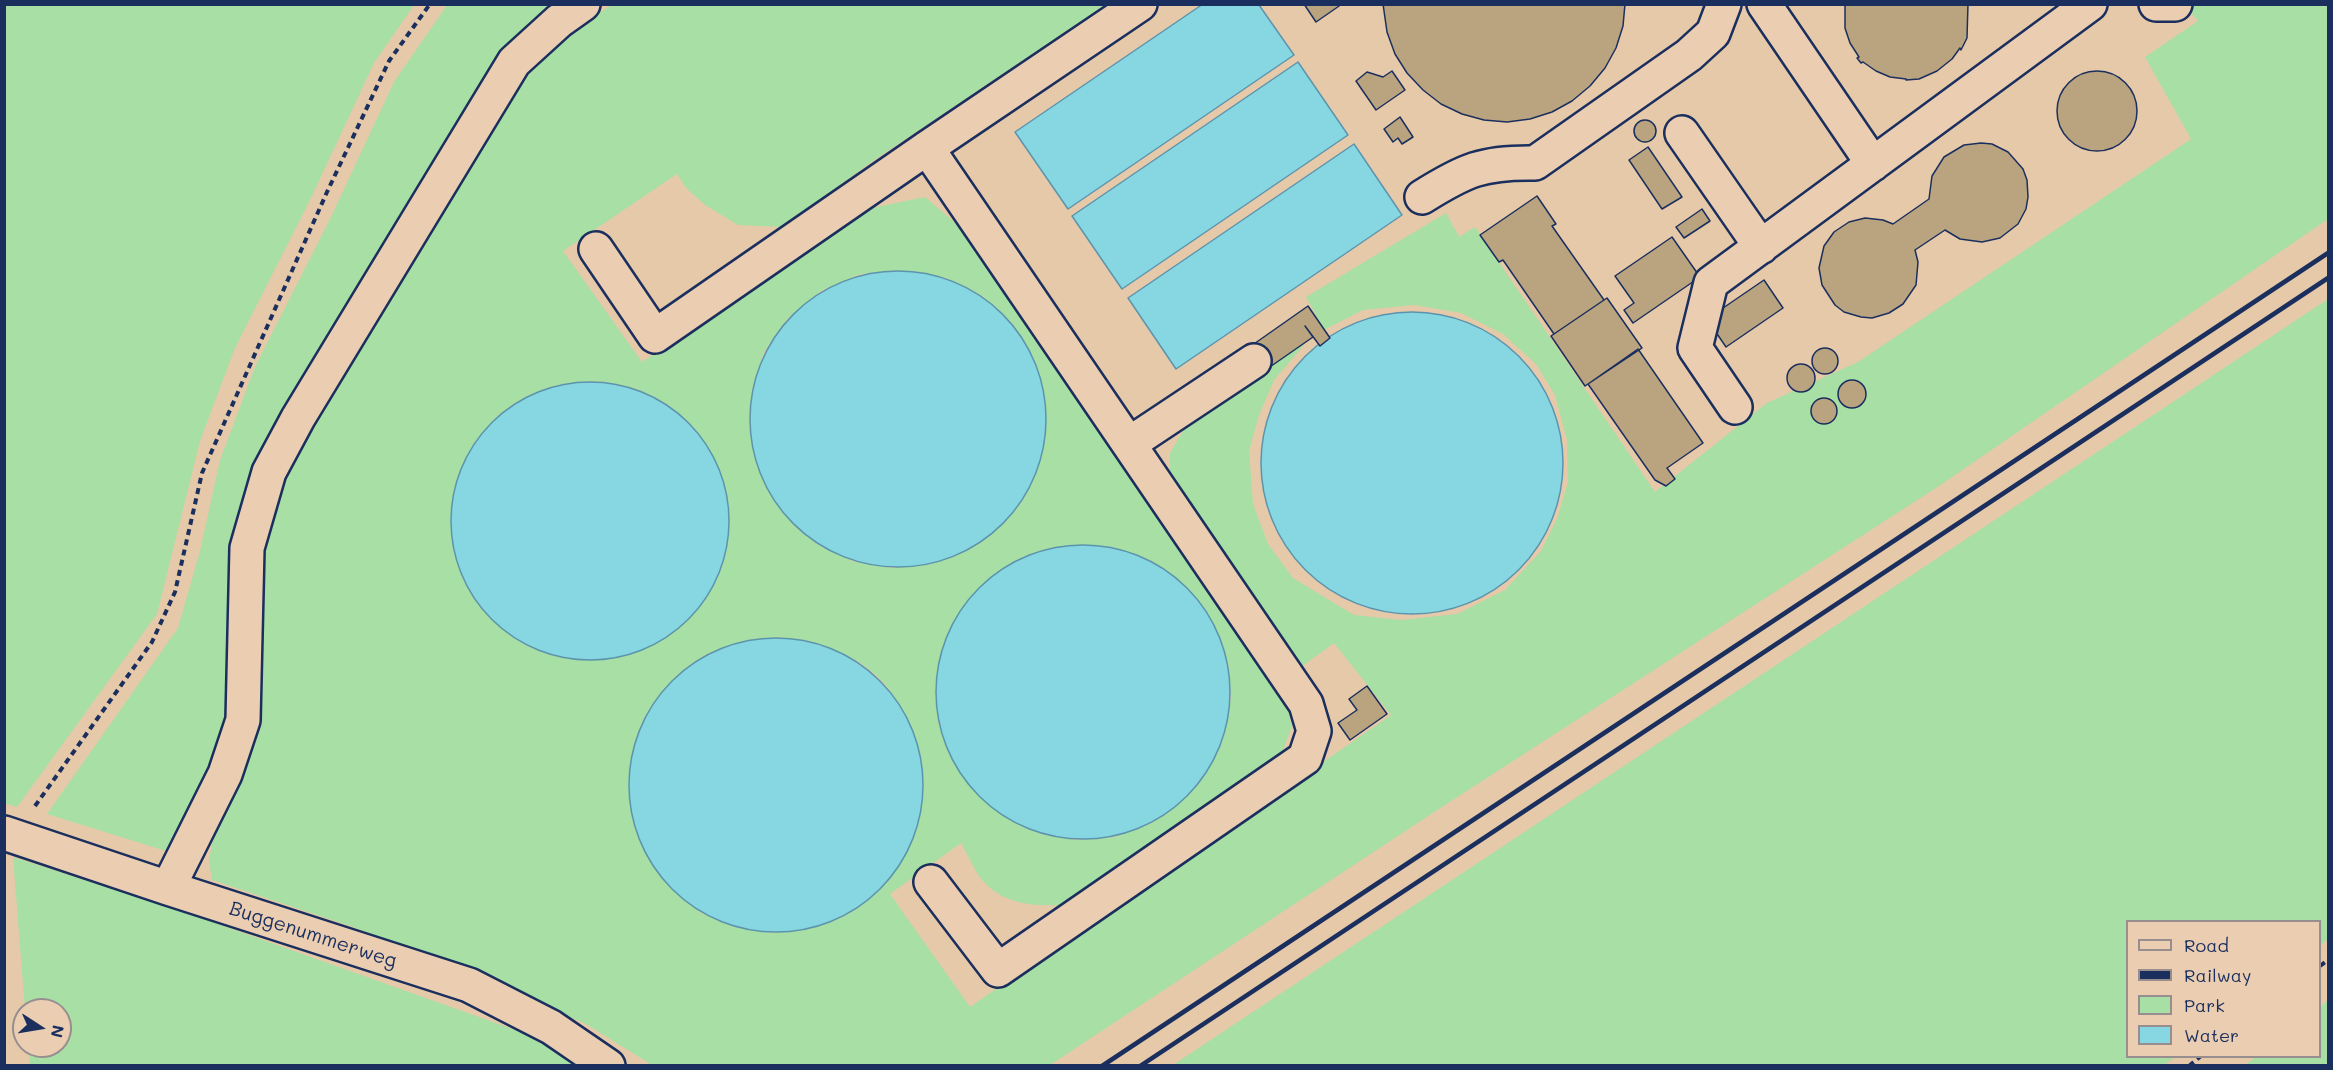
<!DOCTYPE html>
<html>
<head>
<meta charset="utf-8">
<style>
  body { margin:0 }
  #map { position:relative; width:2333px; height:1070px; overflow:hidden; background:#e6c9a9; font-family:Mali,sans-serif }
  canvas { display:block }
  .frame { position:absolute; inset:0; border:6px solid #1b2f5e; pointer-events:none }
  .legend { position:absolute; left:2126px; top:920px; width:195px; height:138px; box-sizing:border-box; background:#ebceb2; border:2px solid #988e90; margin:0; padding:8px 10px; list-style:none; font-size:18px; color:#1b2f5e }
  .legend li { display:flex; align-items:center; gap:12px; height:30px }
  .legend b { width:30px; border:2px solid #988e90 }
  .north { position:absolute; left:12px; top:998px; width:60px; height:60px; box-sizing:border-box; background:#ebceb2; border:2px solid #988e90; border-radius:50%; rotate:102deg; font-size:16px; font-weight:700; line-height:24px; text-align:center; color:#1b2f5e }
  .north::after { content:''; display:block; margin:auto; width:21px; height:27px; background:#1b2f5e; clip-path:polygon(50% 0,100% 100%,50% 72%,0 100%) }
</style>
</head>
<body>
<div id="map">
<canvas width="2333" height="1070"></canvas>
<div class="frame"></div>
<ul class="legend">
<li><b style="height:8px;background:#ebceb2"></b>Road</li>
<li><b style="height:8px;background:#1b2f5e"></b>Railway</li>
<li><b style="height:16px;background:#a7dfa4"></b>Park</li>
<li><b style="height:16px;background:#87d7e2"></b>Water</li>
</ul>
<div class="north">N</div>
</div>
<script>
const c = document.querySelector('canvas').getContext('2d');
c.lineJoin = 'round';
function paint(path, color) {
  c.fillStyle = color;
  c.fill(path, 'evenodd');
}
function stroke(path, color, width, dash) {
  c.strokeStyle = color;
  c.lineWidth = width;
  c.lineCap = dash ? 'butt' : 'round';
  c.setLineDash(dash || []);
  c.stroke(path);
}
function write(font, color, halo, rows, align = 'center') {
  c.font = font + ' Mali,sans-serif';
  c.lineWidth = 5;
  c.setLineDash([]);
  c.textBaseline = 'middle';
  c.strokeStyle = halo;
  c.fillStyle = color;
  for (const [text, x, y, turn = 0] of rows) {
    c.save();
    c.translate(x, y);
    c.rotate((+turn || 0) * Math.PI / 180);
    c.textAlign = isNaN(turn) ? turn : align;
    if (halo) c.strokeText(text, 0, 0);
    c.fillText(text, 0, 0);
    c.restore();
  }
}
paint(new Path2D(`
  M4,5h410l-40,58 -63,135 -76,150 -35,93 -43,173 -140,193 -13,-4z
  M447,5h121l-310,466 -25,255 -32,79 -35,46 -119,-37 131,-186 22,-77 20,-91 35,-93 76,-150 63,-135z
  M611,5h494l-235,158 -88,64 -44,-2 -33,-20 -19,-17 -9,-14 -114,77 79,111 230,-154 53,-11 28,24 17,18 315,459 7,28 -10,27 -216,152c-31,1 -61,1 -84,-25 -8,-10 -14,-25 -21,-37l-71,51 80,113 421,-292 -57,-72 -37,27 -127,-189v-28l19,-32 110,-82 5,6 -30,35 -15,35 -10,36 4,53 15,40 25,34 61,37 47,5 56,-6 48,-24 36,-39 16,-32 11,-37 -1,-42 -12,-45 -19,-31 -33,-30 -42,-21 -47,-8 -51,5 -39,20 -18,-33 140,-84 13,24 16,-10 180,265 112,-89 91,-41 333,-223 -46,-82 53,-36 -14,-16h144v214l-389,267 -491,317 -398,262h-398l-66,-41 -121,-54 -112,-43 -141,-47 -3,-19 7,-41 27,-48 8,-51 5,-188 23,-62 248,-408zM860,274l84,3 38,19 31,28 33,78 -2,42 -13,41 -24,35 -33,26 -39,17 -42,5 -42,-7 -101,-126 1,-42 13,-41 24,-34 33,-27zM598,381l36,7 33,16 -193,39 24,-27 30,-20zM779,637c40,6 76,15 105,46 8,9 14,21 21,31l-132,219 -38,-6 -36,-15 -49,-204 24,-30 31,-23zM942,647l286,13 3,38 -7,38 -17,36 -25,29 -32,23 -36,13 -38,3 -38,-7 -100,-109 -3,-39z
  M2328,299v640l-8,7v-24h-192v134l47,1 -11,8h-991z
  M13,857l166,53 356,127 53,28h-558l-2,-19h32v-36h-35z
  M2328,1000v65h-83l11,-8 64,-1v-49z`), '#a7dfa4');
const water = new Path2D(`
  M1203,4l56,1 35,50 -226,154 -53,-77z
  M1298,62l50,73 -226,154 -50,-73z
  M1354,144l48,71 -226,154 -48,-71z
  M750 419a148 148 0 1 1 296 0a148 148 0 1 1-296 0Z
  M1261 463a151 151 0 1 1 302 0a151 151 0 1 1-302 0Z
  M451 521a139 139 0 1 1 278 0a139 139 0 1 1-278 0Z
  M936 692a147 147 0 1 1 294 0a147 147 0 1 1-294 0Z
  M629 785a147 147 0 1 1 294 0a147 147 0 1 1-294 0Z`);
paint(water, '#87d7e2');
stroke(water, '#5c94ad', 1.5);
const building = new Path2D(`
  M1304,4h38l-26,18z
  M1383,4h242l-2,22 -7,22 -11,20 -15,18 -18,15 -20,11 -22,7 -23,3 -23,-2 -22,-6 -21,-10 -18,-14 -16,-17 -12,-19 -8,-22z
  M1845,4h123l-1,34 -6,12 -1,-2 -8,11 -15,12 -18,8 -13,1v-1l-16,-2 -14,-6 -13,-9 -2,1 -4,-5 2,-1 -9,-14 -5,-15z
  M1392,71l13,19 -29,20 -20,-29 11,-9 16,5z
  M2057 111a40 40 0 1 1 80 0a40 40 0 1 1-80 0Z
  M1400,117l13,20 -11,7 -4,-6 -5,4 -9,-13z
  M1634 131a11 11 0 1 1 22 0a11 11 0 1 1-22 0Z
  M1981,143l11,1 16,8 15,17 4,11 1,17 -2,12 -8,15 -18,14 -18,4 -22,-3 -15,-9 -30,20 3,12 -2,23 -13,19 -14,9 -17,5 -11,-1 -17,-5 -9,-7 -13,-20 -3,-17 5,-22 10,-14 15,-10 16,-4 18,2 10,4 36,-25 3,-23 12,-19 20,-12z
  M1648,147l34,50 -20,12 -33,-49z
  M1537,196l19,28 -4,2 52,74 -50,34 -51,-74 -4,2 -19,-27z
  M1702,209l8,12 -26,17 -8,-11z
  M1672,237l28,40 -67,46 -9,-13 10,-7 -19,-27z
  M1764,280l19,28 -57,39 -19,-28z
  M1607,298l35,50 -57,38 -34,-50z
  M1308,306l22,32 -10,8 -15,-20 8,11 -46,32 -16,-23z
  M1812 361a13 13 0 1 1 26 0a13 13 0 1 1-26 0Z
  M1638,349l65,94 -36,25 8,11 -9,7 -11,-6 -67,-96z
  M1787 378a14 14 0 1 1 28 0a14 14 0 1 1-28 0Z
  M1838 394a14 14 0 1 1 28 0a14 14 0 1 1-28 0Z
  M1811 411a13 13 0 1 1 26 0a13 13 0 1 1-26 0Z
  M1367,686l20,28 -37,26 -12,-17 19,-13 -8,-11z`);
paint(building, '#baa480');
stroke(building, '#1b2f5e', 1.5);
const minor = new Path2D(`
  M1764,4l109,160
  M2156,4h19
  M1682,133l79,114
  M927,148l379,556 8,27 -9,27 -307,212 -67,-88
  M1422,197c43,-27 61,-35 113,-34l154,-108 24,-22 11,-29
  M596,249l59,87 272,-188 213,-144
  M1735,407l-40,-59 16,-65 379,-279
  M1129,444l125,-83
  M4,833l164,55 301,97 82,42 57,39
  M168,888l57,-114 18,-54 4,-172 22,-76 29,-54 216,-356 45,-41 24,-17`);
stroke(minor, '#1b2f5e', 38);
stroke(new Path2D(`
  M35,806l117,-164 23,-50 27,-119 125,-281 62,-131 41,-57
  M2320,966l8,-6
  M2189,1066l12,-10`), '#1b2f5e', 4, [6, 4.5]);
stroke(minor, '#ebceb2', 33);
stroke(new Path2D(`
  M1102,1066l1226,-813
  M1140,1066l1188,-788`), '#1b2f5e', 4.5);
write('20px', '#1b2f5e', '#ebceb2', [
  ["Buggenummerweg",313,935,18]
]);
</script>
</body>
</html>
